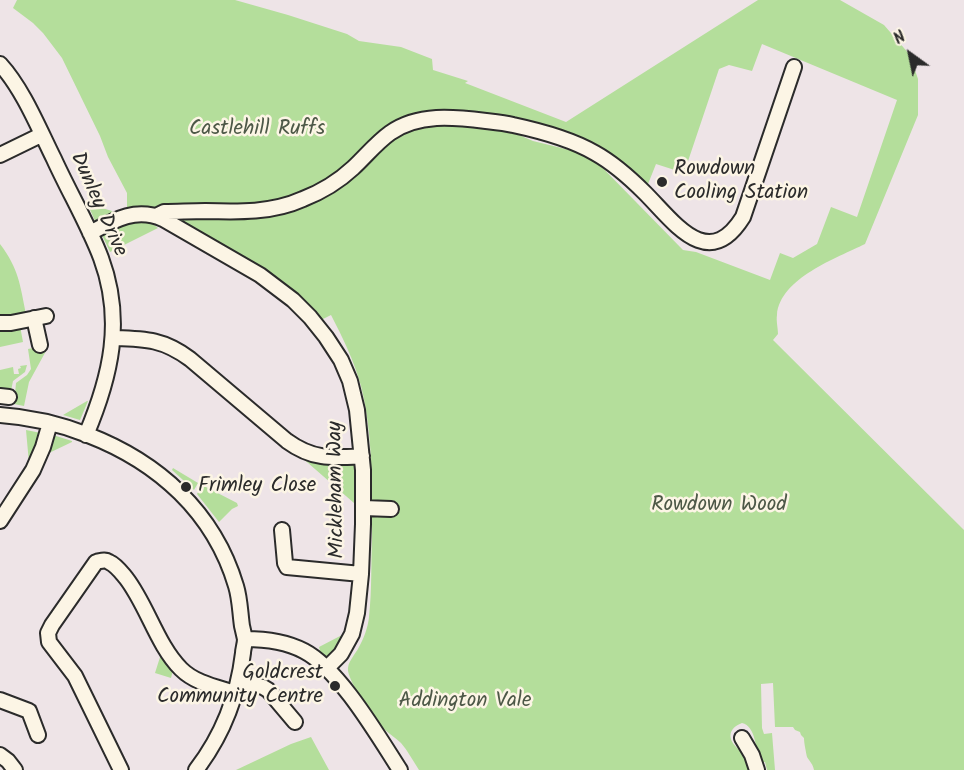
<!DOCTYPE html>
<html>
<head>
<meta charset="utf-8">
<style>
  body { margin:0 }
  #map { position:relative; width:964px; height:770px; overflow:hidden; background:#eee4e7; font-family:Kalam,sans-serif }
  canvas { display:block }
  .north { position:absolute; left:880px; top:24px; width:60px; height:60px; -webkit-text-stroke:4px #fcf5e5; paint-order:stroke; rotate:327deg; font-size:16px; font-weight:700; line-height:24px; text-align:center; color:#2b2b2b }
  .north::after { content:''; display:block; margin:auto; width:21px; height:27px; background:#2b2b2b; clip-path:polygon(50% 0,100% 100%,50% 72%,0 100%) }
</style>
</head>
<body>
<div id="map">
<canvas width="964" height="770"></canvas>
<div class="north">N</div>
</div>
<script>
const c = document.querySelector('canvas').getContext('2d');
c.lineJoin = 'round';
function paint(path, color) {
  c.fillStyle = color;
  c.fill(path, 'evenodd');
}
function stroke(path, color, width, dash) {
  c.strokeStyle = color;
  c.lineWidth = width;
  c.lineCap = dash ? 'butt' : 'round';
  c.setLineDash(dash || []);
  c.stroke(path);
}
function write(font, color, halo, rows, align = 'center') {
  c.font = font + ' Kalam,sans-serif';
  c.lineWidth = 5;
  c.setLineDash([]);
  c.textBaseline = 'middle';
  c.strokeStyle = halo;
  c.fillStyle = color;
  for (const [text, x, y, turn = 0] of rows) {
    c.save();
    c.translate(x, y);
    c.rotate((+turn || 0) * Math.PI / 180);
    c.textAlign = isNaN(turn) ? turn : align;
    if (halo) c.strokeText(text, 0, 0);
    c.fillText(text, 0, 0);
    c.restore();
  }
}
paint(new Path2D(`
  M17,0h218l53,15 59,19 12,7 42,6 31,12 1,11 35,11 -3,2 101,39 192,-122h82l44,25 26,30 8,24v36l-53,129c-28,14 -85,34 -88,71 -1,6 1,13 1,19l-5,6 191,190v240h-150c-1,-6 -4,-8 -7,-13 -1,-5 -3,-14 -3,-19l-3,-3 -1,-3 -5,-2 -2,-3h-18l-2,-44 -12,1 1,44 2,6 8,-1 3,37h-8l-2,-8 -6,1c-3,-13 -3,-37 -17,-40 -19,7 -12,23 3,30l7,17h-333c-6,-9 -11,-19 -18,-27 -5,-5 -12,-9 -17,-14 -11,-11 -33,-43 -36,-58 -1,-9 7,-16 11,-24 5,-9 9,-20 10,-30 3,-27 2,-54 3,-82 0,-49 1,-101 -11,-149 -7,-25 -18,-48 -30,-71l-12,6 -52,-45 -140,-67v-16l-19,-36 -8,-21 -38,-78 -19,-25 -10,-10 -20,-15zM762,44l135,56 -40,117 -26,-10 -14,37 -24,14 -13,-5 -10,27 -74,-28 -13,-2 -93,-95 -57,-14 -14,-6 -30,-7 -30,-5 -27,3 -23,5 -6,-12 22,-6 28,-3 24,2 52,9 55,19 16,8 48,36 8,-20 28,9 35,-104 10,-4 23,6z
  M89,204l23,7v2l-17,8 -7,-16z
  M139,219l15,6 4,3 -48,24 -8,-17 8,-7z
  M0,244c19,25 20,41 26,70l-26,4z
  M20,326l3,16 -23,5v-20z
  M48,345l-2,6 -17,31 -5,24 -10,-2 2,-21 11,-8 4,-6 -3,-20z
  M27,365l-2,7 -12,9 -2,10h-11v-21l13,-3 1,7h5l-1,-5 3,-1 -1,-2z
  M87,401h1l-8,19 -17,-5z
  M26,430l15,3 -11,30h-1z
  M53,435l19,6v1l-23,11 -1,-1z
  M300,456l54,4 1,43h-1z
  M173,468l25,15 -4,7 -22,-20z
  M202,485l35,18 1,3 -6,3 -13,13 -22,-28z
  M342,635l2,5 -16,19 -8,-8 -1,-4z
  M161,654l12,16 -2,8 -16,-5z
  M311,737l18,33h-93l55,-26z`), '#b4de9b');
const minor = new Path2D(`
  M0,64c23,25 39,65 54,95 15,33 34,65 47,99 23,62 10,118 -15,177
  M0,155l41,-20
  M156,216l8,-4c13,0 27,-1 41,-1 34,1 67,2 98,-12 18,-7 36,-18 50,-31 12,-11 23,-25 37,-35 28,-20 64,-16 96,-12 9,1 19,2 27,4 28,6 58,14 82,28 18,10 35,25 50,40 29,29 63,80 98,24l51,-150
  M90,233c24,-13 46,-26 73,-14l97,56 33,25 17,17 16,20 15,23 9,21 7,29 6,60v54l-2,50 -4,39 -5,21 -11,20 -14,14
  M34,318l6,27
  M0,323h11l35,-7
  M113,338c33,1 50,1 77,21l97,82c26,19 45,17 75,15
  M0,396l9,1
  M0,415c30,2 60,9 88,20 70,27 126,77 148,151 4,13 4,26 6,40 1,4 2,9 3,13 0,5 -2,10 -2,14 -5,42 -21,83 -47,117
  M364,508l27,1
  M0,521l33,-51 10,-23 7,-24
  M282,530l3,33 2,4 74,7
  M245,639c18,0 42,3 59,12 35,18 74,85 96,119
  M238,681l25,6 5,3 27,32
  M0,700l29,11 9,24
  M742,738l10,17 5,15
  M0,755l8,6 7,9
  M121,770l-46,-94 -26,-34 -1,-9 4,-8 44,-63c5,-1 9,-3 13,0 7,3 12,10 17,16 21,27 31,67 55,91 14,14 35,18 54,24`);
stroke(minor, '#2b2b2b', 18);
stroke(minor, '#fcf5e5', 14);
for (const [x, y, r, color] of [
  [662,182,6,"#2b2b2b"],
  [186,487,6,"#2b2b2b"],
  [335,686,6,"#2b2b2b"]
]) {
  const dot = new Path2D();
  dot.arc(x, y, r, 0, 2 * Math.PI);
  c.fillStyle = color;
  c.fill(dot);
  stroke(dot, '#fcf5e5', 2);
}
write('21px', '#4d5847', '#fcf5e5', [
  ["Castlehill Ruffs",257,130],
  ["Rowdown Wood",719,506],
  ["Addington Vale",465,702]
]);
write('21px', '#2b2b2b', '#fcf5e5', [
  ["Rowdown",674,170],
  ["Cooling Station",674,194],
  ["Frimley Close",198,487],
  ["Goldcrest",323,674,"right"],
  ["Community Centre",323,698,"right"]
], 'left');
write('21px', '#2b2b2b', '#fcf5e5', [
  ["Dunley Drive",97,205,66],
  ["Mickleham Way",338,490,-91]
]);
</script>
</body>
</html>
